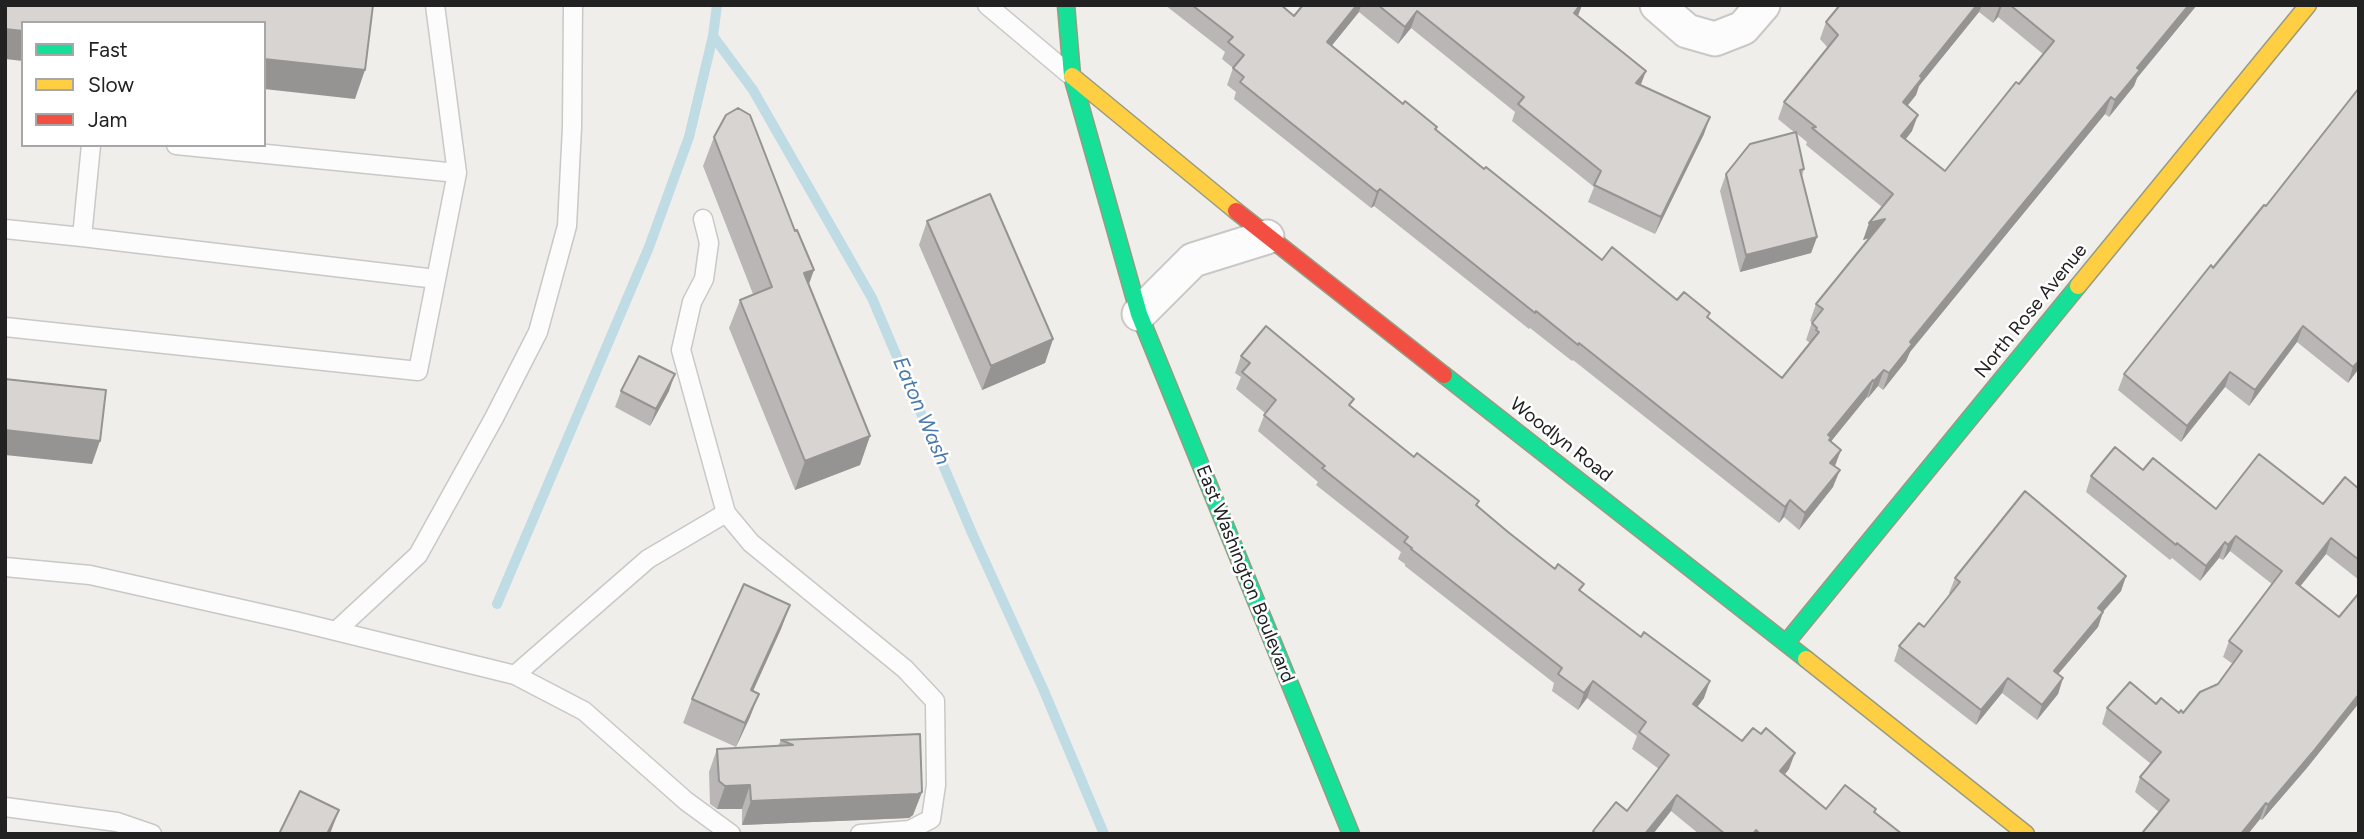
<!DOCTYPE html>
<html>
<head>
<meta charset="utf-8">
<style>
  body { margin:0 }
  #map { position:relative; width:2364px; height:839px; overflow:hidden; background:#f0eeeb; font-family:Figtree,sans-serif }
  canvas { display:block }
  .frame { position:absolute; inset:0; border:7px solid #222; pointer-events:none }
  .legend { position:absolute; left:21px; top:21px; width:245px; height:126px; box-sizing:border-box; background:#fff; border:2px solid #a7a7a7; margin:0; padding:9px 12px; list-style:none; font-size:21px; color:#222 }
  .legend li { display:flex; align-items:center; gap:14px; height:35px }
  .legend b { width:35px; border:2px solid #a7a7a7 }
</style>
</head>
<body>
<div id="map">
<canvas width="2364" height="839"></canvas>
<div class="frame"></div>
<ul class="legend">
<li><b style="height:9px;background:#16e098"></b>Fast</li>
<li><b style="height:9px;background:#ffcf43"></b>Slow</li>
<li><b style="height:9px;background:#f24e42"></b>Jam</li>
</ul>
</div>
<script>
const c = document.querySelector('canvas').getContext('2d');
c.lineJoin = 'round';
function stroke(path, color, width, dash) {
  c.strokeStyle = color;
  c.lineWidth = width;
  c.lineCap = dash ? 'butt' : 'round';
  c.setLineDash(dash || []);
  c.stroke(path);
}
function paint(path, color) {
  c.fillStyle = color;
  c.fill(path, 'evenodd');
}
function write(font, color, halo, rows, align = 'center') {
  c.font = font + ' Figtree,sans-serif';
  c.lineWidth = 5;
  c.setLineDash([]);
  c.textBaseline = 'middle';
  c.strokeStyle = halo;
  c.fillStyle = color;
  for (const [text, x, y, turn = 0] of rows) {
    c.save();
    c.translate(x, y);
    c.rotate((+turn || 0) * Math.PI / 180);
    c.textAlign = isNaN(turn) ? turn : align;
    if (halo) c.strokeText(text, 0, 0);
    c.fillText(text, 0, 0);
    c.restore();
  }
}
stroke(new Path2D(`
  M717,5l-4,31 40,54 119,208 100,235 72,158 60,143
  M497,604l152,-357 40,-110 24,-101`), '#bfdbe3', 10);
const lane = new Path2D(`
  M435,5l22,168
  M987,5l82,69
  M703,219l6,24 -5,36 -12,23 -11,48 45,163 25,30 154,126 30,32 1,84 -5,34 -21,11 -50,4
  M5,229l77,8 9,-92
  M82,237l354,42
  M5,327l413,44 39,-198 -281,-28
  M5,567l85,8 205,46 220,54 69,36 102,90 45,33
  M336,631l82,-76 76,-137 44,-86 29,-106 5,-99 1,-122
  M515,675l133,-116 78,-46
  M5,807l112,15 35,12`);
const street = new Path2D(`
  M1657,5l30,26 28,8 28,-11 20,-23
  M1139,314l54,-54 74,-23`);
const fast = new Path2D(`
  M1066,5l6,71 67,238 212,520
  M1444,375l362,284
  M1786,643l292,-357`);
const slow = new Path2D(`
  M1072,76l164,135
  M2078,286l230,-281
  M1806,659l220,175`);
const jam = new Path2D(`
  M1236,211l208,164`);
stroke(lane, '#c9c8c7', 21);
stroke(street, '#c9c8c7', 37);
stroke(fast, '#999a82', 19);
stroke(slow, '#999a82', 19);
stroke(jam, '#999a82', 19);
stroke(lane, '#fdfcfc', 18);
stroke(street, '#fdfcfc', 33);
stroke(fast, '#16e098', 16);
stroke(slow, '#ffcf43', 16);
stroke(jam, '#f24e42', 16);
paint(new Path2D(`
  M1165,5h116l13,11 9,-11h279l-4,11 68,55 -6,14 64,49 -49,100 -67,-32 6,-15 -82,-66 3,-9 -104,-84 -13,16 -39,-32 -28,34 153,123 118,91 75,40 33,13 -2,5 74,60 28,-35 -4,-3 6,-18 -2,-1 6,-17 54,-66 -7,2 19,-33 -76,-62 1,-3 -11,-9 8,36 -2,7 15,61 -6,16 -71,19 -20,-81 6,-17 69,-41 -17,-14 6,-17 44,-54 -8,-9 6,-17 14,-17h357l-60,73 -3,8 -25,31 -4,-3 -113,137 -82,101 -4,9 -23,29 -5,-4 -10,12 -1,-1 -36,44 4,26 -2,20 -34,43 -15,-13 -5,6 -206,-163 -1,1 -42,-33 -1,1 -155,-123 -3,2 -137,-109 2,-7 -9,-7 6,-17 -11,-9 3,-7zM1979,12l14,11 5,-6 45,37 -98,117 -40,-31 7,-9 -5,-25 9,-11 3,-9z
  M2359,88v284l-2,-1 -9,12 -51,-41 -48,64 -24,-19 -44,55 -63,-52 6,-16 142,-168z
  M714,137l95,148 61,151 -10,29 -65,25 -66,-162 11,-28 13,-6 -50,-128z
  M927,221l126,118 -8,24 -63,27 -63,-145z
  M1241,356l110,51 63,50 65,44 -2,5 104,85 123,107 -7,9 45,34 47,28 -5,6 42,34h50l-1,4 27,21h-203l-28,-23 -18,23h-60v-3l34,-20 32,-42 -27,-20 5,-13 -50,-38 -9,12 -26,-19 2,-8 -149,-117v-2l-7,-5 3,-7 -85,-67 2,-3 -60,-51 7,-18 -29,-24 5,-12 -6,-4z
  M621,391h48l-19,35 -35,-19z
  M2143,470l73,39 107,-5 36,-15v91l-33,-26 -26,32 39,31 20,-24v110l-53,66 -44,51 -2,-1 -12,15h-106l17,-22 -24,-20 5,-15 11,-13 -49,-40 5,-16 49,-4 23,9h4l35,-29 15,-20 -10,-7 6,-16 43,-57 -42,-33 -7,9 -4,-2 -19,23 -28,-23 -2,2 -84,-68 5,-16z
  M2126,576l-5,15 -18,21 -5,15 -40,47 5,4 -5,16 -21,26 -35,-27 -26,32 -82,-64 5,-15 25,-19 26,-33 -1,-1 6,-15z
  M790,605l-9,24 -28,62 -3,26 -14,30 -53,-24 9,-24z
  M781,740l141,52 -9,23 -4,3 -167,7v-16h-25l-7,-5 -1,-32 8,-23 61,-3z`), '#b9b6b5');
paint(new Path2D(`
  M1357,5h4l-2,7 -38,47 6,-17z
  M1580,5h2l-5,13 -3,-5z
  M1977,5h5l-3,7 -60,74 -3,9 -19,24 6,-17 17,-26z
  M2000,5h2l-4,12 -5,6z
  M2189,5h8l-60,73 -3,8 -25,31 6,-17 22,-32z
  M1417,11l-6,17 -13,16 7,-17z
  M5,29l18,2v30l-18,-2z
  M264,59l101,11 -10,29 -91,-10z
  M1646,71l-6,16 -4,-4z
  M2111,97l-6,17 -195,238 -4,9 -23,29 6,-17 21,-31 88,-108z
  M1918,115l-6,16 -17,22 6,-17z
  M1710,117l-6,17 -49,100 6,-17z
  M1380,189l-6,17 -3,2 6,-16z
  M1885,219l-6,16 -16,5 6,-17z
  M1817,237l-6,16 -71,19 6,-17z
  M814,270l-10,28v-25z
  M2303,326l-6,16 -48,64 6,-16z
  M1053,339l-8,24 -63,27 9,-24z
  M2359,361v6l-2,4 -9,12 5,-16z
  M1884,370l-6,16 -10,12 6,-17z
  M2230,372l-5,15 -44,55 6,-16z
  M675,374l-6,17 -19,35 6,-17z
  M1873,380l-6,17 -38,47 -1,-9z
  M5,430l95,11 -8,23 -87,-9z
  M870,436l-10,29 -65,25 10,-29z
  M1841,450l-6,16 -5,-3z
  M1840,470l-7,17 -34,43 6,-17z
  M1790,500l-6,17 -5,6 6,-16z
  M2236,536l-6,15 -7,9 5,-15z
  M2331,538l-5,16 -35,44 5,-15z
  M2225,542l-6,16 -19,23 6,-15z
  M2126,576l-5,15 -28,32 5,-15z
  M790,605l-9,24 -38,84 8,-23z
  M2103,612l-5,15 -50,59 6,-15z
  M2008,678l-6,15 -26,32 5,-15z
  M2063,678l-5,16 -21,26 5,-15z
  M1593,681l-6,17 -9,12 6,-17z
  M1710,681l-6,17 -17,23 6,-17z
  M759,694l-9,23 -14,30 9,-24z
  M2359,694v9l-53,66 -44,51 6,-15z
  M1795,753l-6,16 -15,19 6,-17z
  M750,785l-8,24h-25l8,-23z
  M922,792l-9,23 -4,3 -167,7 9,-24z
  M1677,795l-6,16 -18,23h-8z
  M2266,803l-6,16 -12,15h-7z
  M339,810l-9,24h-3z`), '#969493');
const building = new Path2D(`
  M5,5h368l-8,65 -101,-11v-36h-241v8l-18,-2z
  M1192,5h89l13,11 9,-11h54l-30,37 76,62 2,-3 32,26 -2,2 49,40 2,-2 116,93 10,-13 65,53 7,-8 26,21 -3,4 75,61 37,-46 -3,-2 1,-2 -5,-5 11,-14 -7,-5 69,-85 -16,4 24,-29 -81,-66 4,-1 -32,-25 54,-67 -12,-13 14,-17h137l-57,71 2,2 -19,24 15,13 -17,21 44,35 71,-89 3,2 35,-43 -44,-36h179l-52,63 3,2 -25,30 -4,-3 -113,137 -88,108 2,2 -23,29 -5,-3 -10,11 -1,-1 -45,55 3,2 -2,3 12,10 -11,13 10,7 -35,43 -15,-13 -5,7 -206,-164 -1,2 -42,-34 -1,2 -155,-124 -3,3 -137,-110 4,-5 -11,-9 11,-13 -16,-13 5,-5z
  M1378,5h202l-6,8 72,58 -10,12 74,34 -49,100 -67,-32 7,-14 -83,-67 6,-7 -107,-86 -12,16z
  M2359,88v273l-6,6 -50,-41 -48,64 -25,-18 -43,54 -63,-52 87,-109 2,3 51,-63 2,1z
  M738,108l12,7 45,116 2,-1 17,40 -10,3 66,163 -65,25 -65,-161 32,-13 -58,-150 12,-22z
  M1796,132l8,37 -4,1 17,67 -71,18 -20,-81 24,-30z
  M990,194l63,145 -62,27 -64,-145z
  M1266,326l88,73 -5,6 65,52 3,-4 62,48 -3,4 32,27 47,37 3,-5 26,20 -5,6 62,47 3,-5 66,49 -17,23 49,37 11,-13 8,6 5,-6 29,25 -15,18 46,38 19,-24 31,24 -2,3 28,22h-142l-4,-4 -3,4h-28l-48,-39 -32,39h-49l-3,-3 23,-29 11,9 42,-56 -30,-23 7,-10 -53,-41 -9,12 -26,-19 4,-6 -151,-119 1,-1 -8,-6 4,-5 -86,-69 3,-2 -61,-51 12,-15 -34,-28 8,-9 -9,-7z
  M639,356l36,18 -19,35 -35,-18z
  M5,379l101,11 -6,51 -95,-11z
  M2115,447l28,23 10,-12 63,51 43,-55 64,50 22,-27 14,12v71l-28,-22 -35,45 43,34 20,-24v101l-47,59 -44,52 -2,-2 -25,31h-95l-3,-2 26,-32 -29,-23 21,-25 -54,-44 23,-26 26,22 5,-6 18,15 2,-3 2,3 17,-21 18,-8 24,-33 -13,-10 53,-70 -46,-35 -8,9 -3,-3 -19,24 -29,-23 -1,2 -85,-69z
  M2025,491l101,85 -28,32 5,4 -49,59 9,7 -21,27 -34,-27 -27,32 -82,-64 20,-23 5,4 36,-45 -5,-4z
  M744,584l46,21 -39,85 8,4 -14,29 -53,-24z
  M920,734l2,58 -4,2 -167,7 -1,-16 -25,1 -6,-5 -2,-32 76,-4 -12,-5z
  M300,791l39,19 -12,24h-48z`);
paint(building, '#d7d4d2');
stroke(building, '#969493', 2);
write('19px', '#222', '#fff', [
  ["North Rose Avenue",2031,311,-51],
  ["Woodlyn Road",1561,440,38],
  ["East Washington Boulevard",1245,574,68]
]);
write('italic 21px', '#4a7aab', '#fff', [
  ["Eaton Wash",921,411,67]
]);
</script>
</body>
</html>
